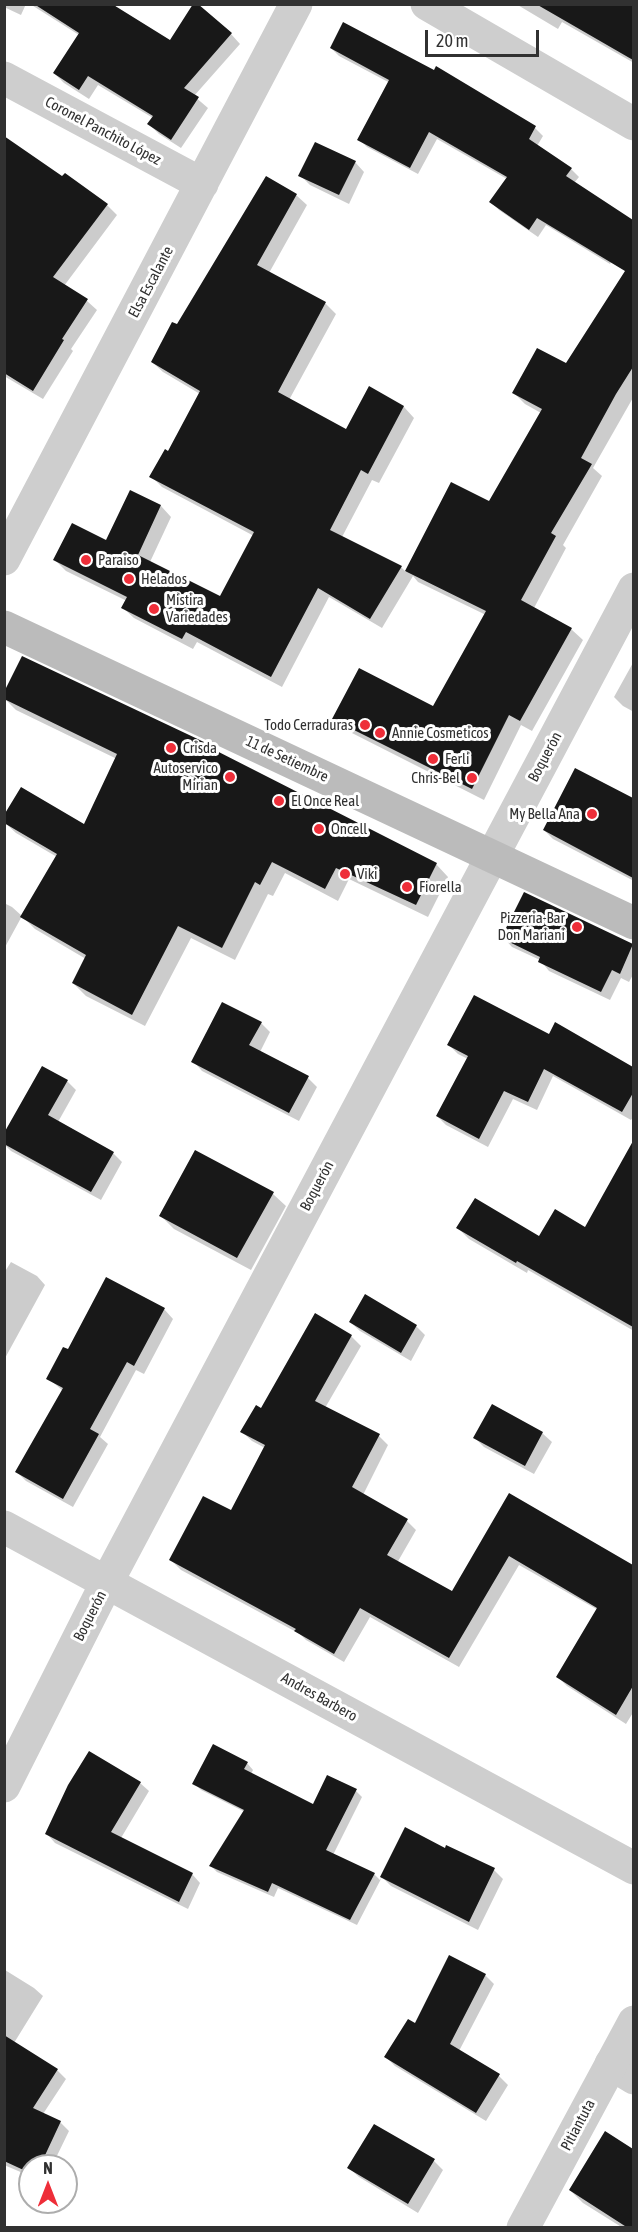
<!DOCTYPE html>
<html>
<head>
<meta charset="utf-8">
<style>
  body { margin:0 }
  #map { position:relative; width:638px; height:2232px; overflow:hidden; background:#fff; font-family:"Asap Condensed",sans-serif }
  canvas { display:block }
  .frame { position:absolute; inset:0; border:6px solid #313131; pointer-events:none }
  .north { position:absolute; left:18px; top:2154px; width:60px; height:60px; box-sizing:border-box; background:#fff; border:2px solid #adadad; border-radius:50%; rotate:0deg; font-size:16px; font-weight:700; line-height:24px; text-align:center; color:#313131 }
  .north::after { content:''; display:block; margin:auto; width:21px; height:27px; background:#ee2e39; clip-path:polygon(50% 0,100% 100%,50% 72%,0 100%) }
  .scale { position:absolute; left:425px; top:30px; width:114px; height:27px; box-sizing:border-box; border:3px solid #313131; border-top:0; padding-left:8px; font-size:18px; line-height:21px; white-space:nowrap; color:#313131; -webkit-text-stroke:4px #fff; paint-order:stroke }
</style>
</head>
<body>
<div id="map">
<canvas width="638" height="2232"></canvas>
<div class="frame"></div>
<div class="north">N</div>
<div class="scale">20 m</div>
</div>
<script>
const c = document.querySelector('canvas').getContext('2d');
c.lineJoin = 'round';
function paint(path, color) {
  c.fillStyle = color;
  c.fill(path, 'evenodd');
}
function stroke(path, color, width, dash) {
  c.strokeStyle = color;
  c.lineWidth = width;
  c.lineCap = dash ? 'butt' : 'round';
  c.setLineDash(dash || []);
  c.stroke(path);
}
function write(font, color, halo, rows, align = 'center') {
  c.font = font + ' "Asap Condensed",sans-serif';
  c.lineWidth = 6;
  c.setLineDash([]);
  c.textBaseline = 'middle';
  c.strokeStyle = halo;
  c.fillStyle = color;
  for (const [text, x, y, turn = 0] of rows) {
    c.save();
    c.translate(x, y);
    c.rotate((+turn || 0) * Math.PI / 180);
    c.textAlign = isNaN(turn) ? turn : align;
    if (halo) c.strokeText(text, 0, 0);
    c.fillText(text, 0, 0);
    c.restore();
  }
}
paint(new Path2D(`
  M4,4h22l-5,11 -17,-8z
  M30,4h87l-2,4 55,34 61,-8 9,10 -46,52 14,12 -27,40 -22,-14 -10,-10 4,-6 -55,-33 -9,14 -25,-16 -10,-10 25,-38z
  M516,4h118v59l-72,-41 -4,7z
  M331,48l104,24 2,-4 98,60 8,8 -6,10 34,23 8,8 -5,6 57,40 -21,41 -64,-39 -8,12 -39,-27 -8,-8 16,-23 -70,-40 -19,35 -51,-27 -8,-8 31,-56 -51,-27z
  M355,162l9,10 -15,32 -39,-19 -10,-10z
  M63,178l44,27 10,10 -53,71 23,15 10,9 -26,39 2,2 -30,48 -39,-23v-81z
  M296,195l11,10 -38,68 56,30 11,11 -47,86 57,31 23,-43 35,19 10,11 -35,65 -7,-3 -30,57 59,30 5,5 46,-88 37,19 52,-90 -16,-9 -11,-11 53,-28 67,-104v135l-41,72 9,8 -39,69 3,3 -32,60 37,21 12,11 -51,91 -11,-6 -37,75 -138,-70 -12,-11 100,-11 52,-93 -68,-33 -5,-6 -31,52 -53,-31 -47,90 -85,-45 -4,7 -59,-31 -11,-10 4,-7 -61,-30 -11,-11 52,-18 54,-36 10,11 -21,45 71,36 33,-62 -92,-49 -11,-11 17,-23 32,-59 -37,-22 -11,-10 26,-36z
  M634,661v51l-11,-6 -9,-9z
  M4,698l199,45 6,6 227,115 12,13 -20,40 -79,-38 -11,22 -53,-28 -12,23 -5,-2 -33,66 -44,-22 -46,88 -59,-30 -13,-13 13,-24 -51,-30 -13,-13 35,-59 -41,-24 -12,-11 81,4 32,-67 -101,-49z
  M576,770l58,30v81l-81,-42 -9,-9z
  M525,894l108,51 1,28 -5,9 -8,-4 -11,22 -61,-29 -9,-11 -28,-13 -9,-10z
  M4,903l8,4 10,9 -18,33z
  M261,1023l9,9 -10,20 48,26 9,9 -18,34 -97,-50 -9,-10z
  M555,1024l79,45v47l-3,4 -78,-44 -16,34 -24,-11 -25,48 -42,-22 -9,-9 31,-57 -10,-5 -9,-9 101,-9z
  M67,1081l9,9 -18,32 55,31 9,9 -21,38 -90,-49 -7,-7v-8z
  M619,1171l15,8v152l-106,-61 -1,3 -58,-34 -11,-11 82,10 46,-9z
  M273,1194l13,12 -35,64 -77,-41 -13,-13z
  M11,1262l26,14 8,9 -41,75v-87z
  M164,1309l9,10 -29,55 -8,-4 -36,67 8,7 -35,63 -47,-26 -9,-9 46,-81 -15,-13 21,-27z
  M315,1315l36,21 10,10 -36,62 54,28 9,9 -25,50 44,26 9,9 -19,33 55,30 57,-98 125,90v126l-8,13 -59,-38 -9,-9 40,-67 -79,-45 -60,102 -89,-50 -26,45 -38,-22 -6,-6 -119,-64 -10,-10 61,-48 33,-64 -13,-7 -10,-9 19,-22z
  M350,1322l66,4 9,9 -14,26 -51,-30z
  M542,1433l10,9 -18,32 -50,-27 -9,-9z
  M247,1763l6,7 -2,4 62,32 43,-15 6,6 -29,58 41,19 6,6 26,-51 40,21 48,20 9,9 -25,51 -87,-44 -9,-9 -25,48 -79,-37 -4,9 -57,-25 -6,-6 34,-54 -44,-22 -7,-7z
  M140,1783l9,8 -28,47 71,36 8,9 -12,26 -133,-66 -8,-9z
  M5,1970l29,18 9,8 -29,47 43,27 9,9 -23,35 17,8 9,9 -17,35h-22v10l-26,-11z
  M485,1975l9,9 -35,67 40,25 9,9 -22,36 -91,-55 -9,-9 30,-32z
  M606,2134l28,17v77h-11l-40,-25 -13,-13z
  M434,2161l9,9 -25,43 -59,-36 -10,-9z`), '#0003');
paint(new Path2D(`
  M34,4h78l58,36 23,-36h5l34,29 -48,55 15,9 -28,43 -24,-16 6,-8 -65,-40 -9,14 -26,-17 26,-40z
  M536,4h97v56z
  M343,22l91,48 2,-4 100,60 -7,13 43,29 -6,8 67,44v147l-17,27 -35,64 11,6 -41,69 5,3 -35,64 51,28 -52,93 -11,-6 -37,74 -140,-70 27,-51 74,38 53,-95 -81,-40 46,-89 38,19 53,-92 -30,-16 25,-45 29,15 59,-92 -88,-53 -8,12 -40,-28 18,-25 -78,-45 -19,36 -53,-28 32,-60 -59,-32z
  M4,136l58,40 3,-3 43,31 -55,73 35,22 -26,40 2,1 -31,51 -29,-18z
  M315,142l41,19 -17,34 -41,-19z
  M266,176l31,18 -40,71 69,37 -48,90 68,37 23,-43 35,20 -36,68 -7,-4 -31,60 72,36 -32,53 -52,-31 -47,89 -85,-45 -4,7 -61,-31 6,-11 -74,-37 19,-37 34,17 24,-50 31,15 -23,50 82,41 34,-64 -105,-55 16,-28 3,2 32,-60 -49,-29 21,-40 5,2z
  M22,656l182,86 -1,2 234,119 -21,42 -80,-37 -11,21 -53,-27 -12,23 -5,-3 -33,66 -44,-22 -46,89 -60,-32 14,-28 -66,-38 37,-63 -53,-31v-8l17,-28 63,37 33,-70 -113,-55v-7z
  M575,768l58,30v80l-90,-48z
  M524,892l109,52 -13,30 -8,-4 -11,22 -63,-30 2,-5 -39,-19z
  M474,995l75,39 6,-12 78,45v26l-11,19 -78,-43 -16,33 -24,-11 -25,48 -43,-23 32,-60 -21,-11z
  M222,1002l40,20 -13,23 60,31 -20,37 -98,-51z
  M42,1066l26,14 -20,35 66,37 -23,40 -87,-48v-11z
  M633,1141v186l-116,-66 -1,2 -60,-35 19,-30 64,38 16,-27 30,18z
  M195,1150l79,42 -37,66 -78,-42z
  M106,1277l59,31 -31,58 -7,-4 -37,67 9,5 -36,65 -48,-27 48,-84 -17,-9 17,-32 5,2z
  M365,1294l52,31 -16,28 -52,-31z
  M315,1313l37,22 -37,66 65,33 -28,53 56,32 -21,36 65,36 57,-98 124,72v121l-17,29 -60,-38 41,-69 -88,-52 -60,102 -89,-50 -26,46 -40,-23 2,-2 -127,-69 34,-64 28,14 34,-65 -25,-13 16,-27 5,3z
  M492,1404l51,28 -18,34 -52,-28z
  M213,1744l35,18 -4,7 69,35 14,-29 30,14 -31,61 49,23 -25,47 -78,-37 -4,9 -59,-26 35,-56 -52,-26z
  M89,1751l52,31 -30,50 82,41 -14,29 -134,-68 23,-49z
  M405,1827l40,21 1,-3 49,23 -26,54 -89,-45z
  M449,1955l37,19 -36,70 50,30 -24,39 -92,-56 24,-38 7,4z
  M4,2035l54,34 -25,39 28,13 -21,45h-10v7l-26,-12z
  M374,2124l61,35 -27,45 -61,-36z
  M605,2131l28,18v79h-5l-59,-38z`), '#181818');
stroke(new Path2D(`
  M427,4l207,120
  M4,78l198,106
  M4,559l292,-555
  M4,1527l630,341
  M4,1786l103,-204 527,-993
  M611,2064l23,14`), '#cecece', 33);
stroke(new Path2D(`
  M523,2228l111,-206`), '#cecece', 33);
stroke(new Path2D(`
  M4,627l630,296`), '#bbb', 33);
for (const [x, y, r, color] of [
  [86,560,6,"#ee2e39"],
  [129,579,6,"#ee2e39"],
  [154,609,6,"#ee2e39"],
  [365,725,6,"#ee2e39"],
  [380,733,6,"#ee2e39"],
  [171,748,6,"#ee2e39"],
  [433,759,6,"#ee2e39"],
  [230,777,6,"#ee2e39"],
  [472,778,6,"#ee2e39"],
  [279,801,6,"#ee2e39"],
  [592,814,6,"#ee2e39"],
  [319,829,6,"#ee2e39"],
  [345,874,6,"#ee2e39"],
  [407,887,6,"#ee2e39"],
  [577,927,6,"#ee2e39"]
]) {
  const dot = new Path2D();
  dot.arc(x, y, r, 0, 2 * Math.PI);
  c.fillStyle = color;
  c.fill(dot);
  stroke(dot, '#fff', 2);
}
write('15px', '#313131', '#fff', [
  ["Coronel Panchito López",103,131,28],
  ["Elsa Escalante",151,282,-62],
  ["Boquerón",545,757,-62],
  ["11 de Setiembre",287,759,25],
  ["Boquerón",317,1186,-62],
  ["Boquerón",90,1616,-63],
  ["Andres Barbero",319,1697,29],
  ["Pitiantuta",578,2125,-62]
]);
write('15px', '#313131', '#fff', [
  ["Paraiso",98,560],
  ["Helados",141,579],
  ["Mistira",166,600],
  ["Variedades",166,617],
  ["Todo Cerraduras",353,725,"right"],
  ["Annie Cosmeticos",392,733],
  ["Crisda",183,748],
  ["Ferli",445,759],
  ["Autoservico",218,768,"right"],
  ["Mirian",218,785,"right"],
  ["Chris-Bel",460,778,"right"],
  ["El Once Real",291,801],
  ["My Bella Ana",580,814,"right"],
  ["Oncell",331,829],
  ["Viki",357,874],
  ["Fiorella",419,887],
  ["Pizzeria-Bar",565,918,"right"],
  ["Don Mariani",565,935,"right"]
], 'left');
</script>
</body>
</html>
